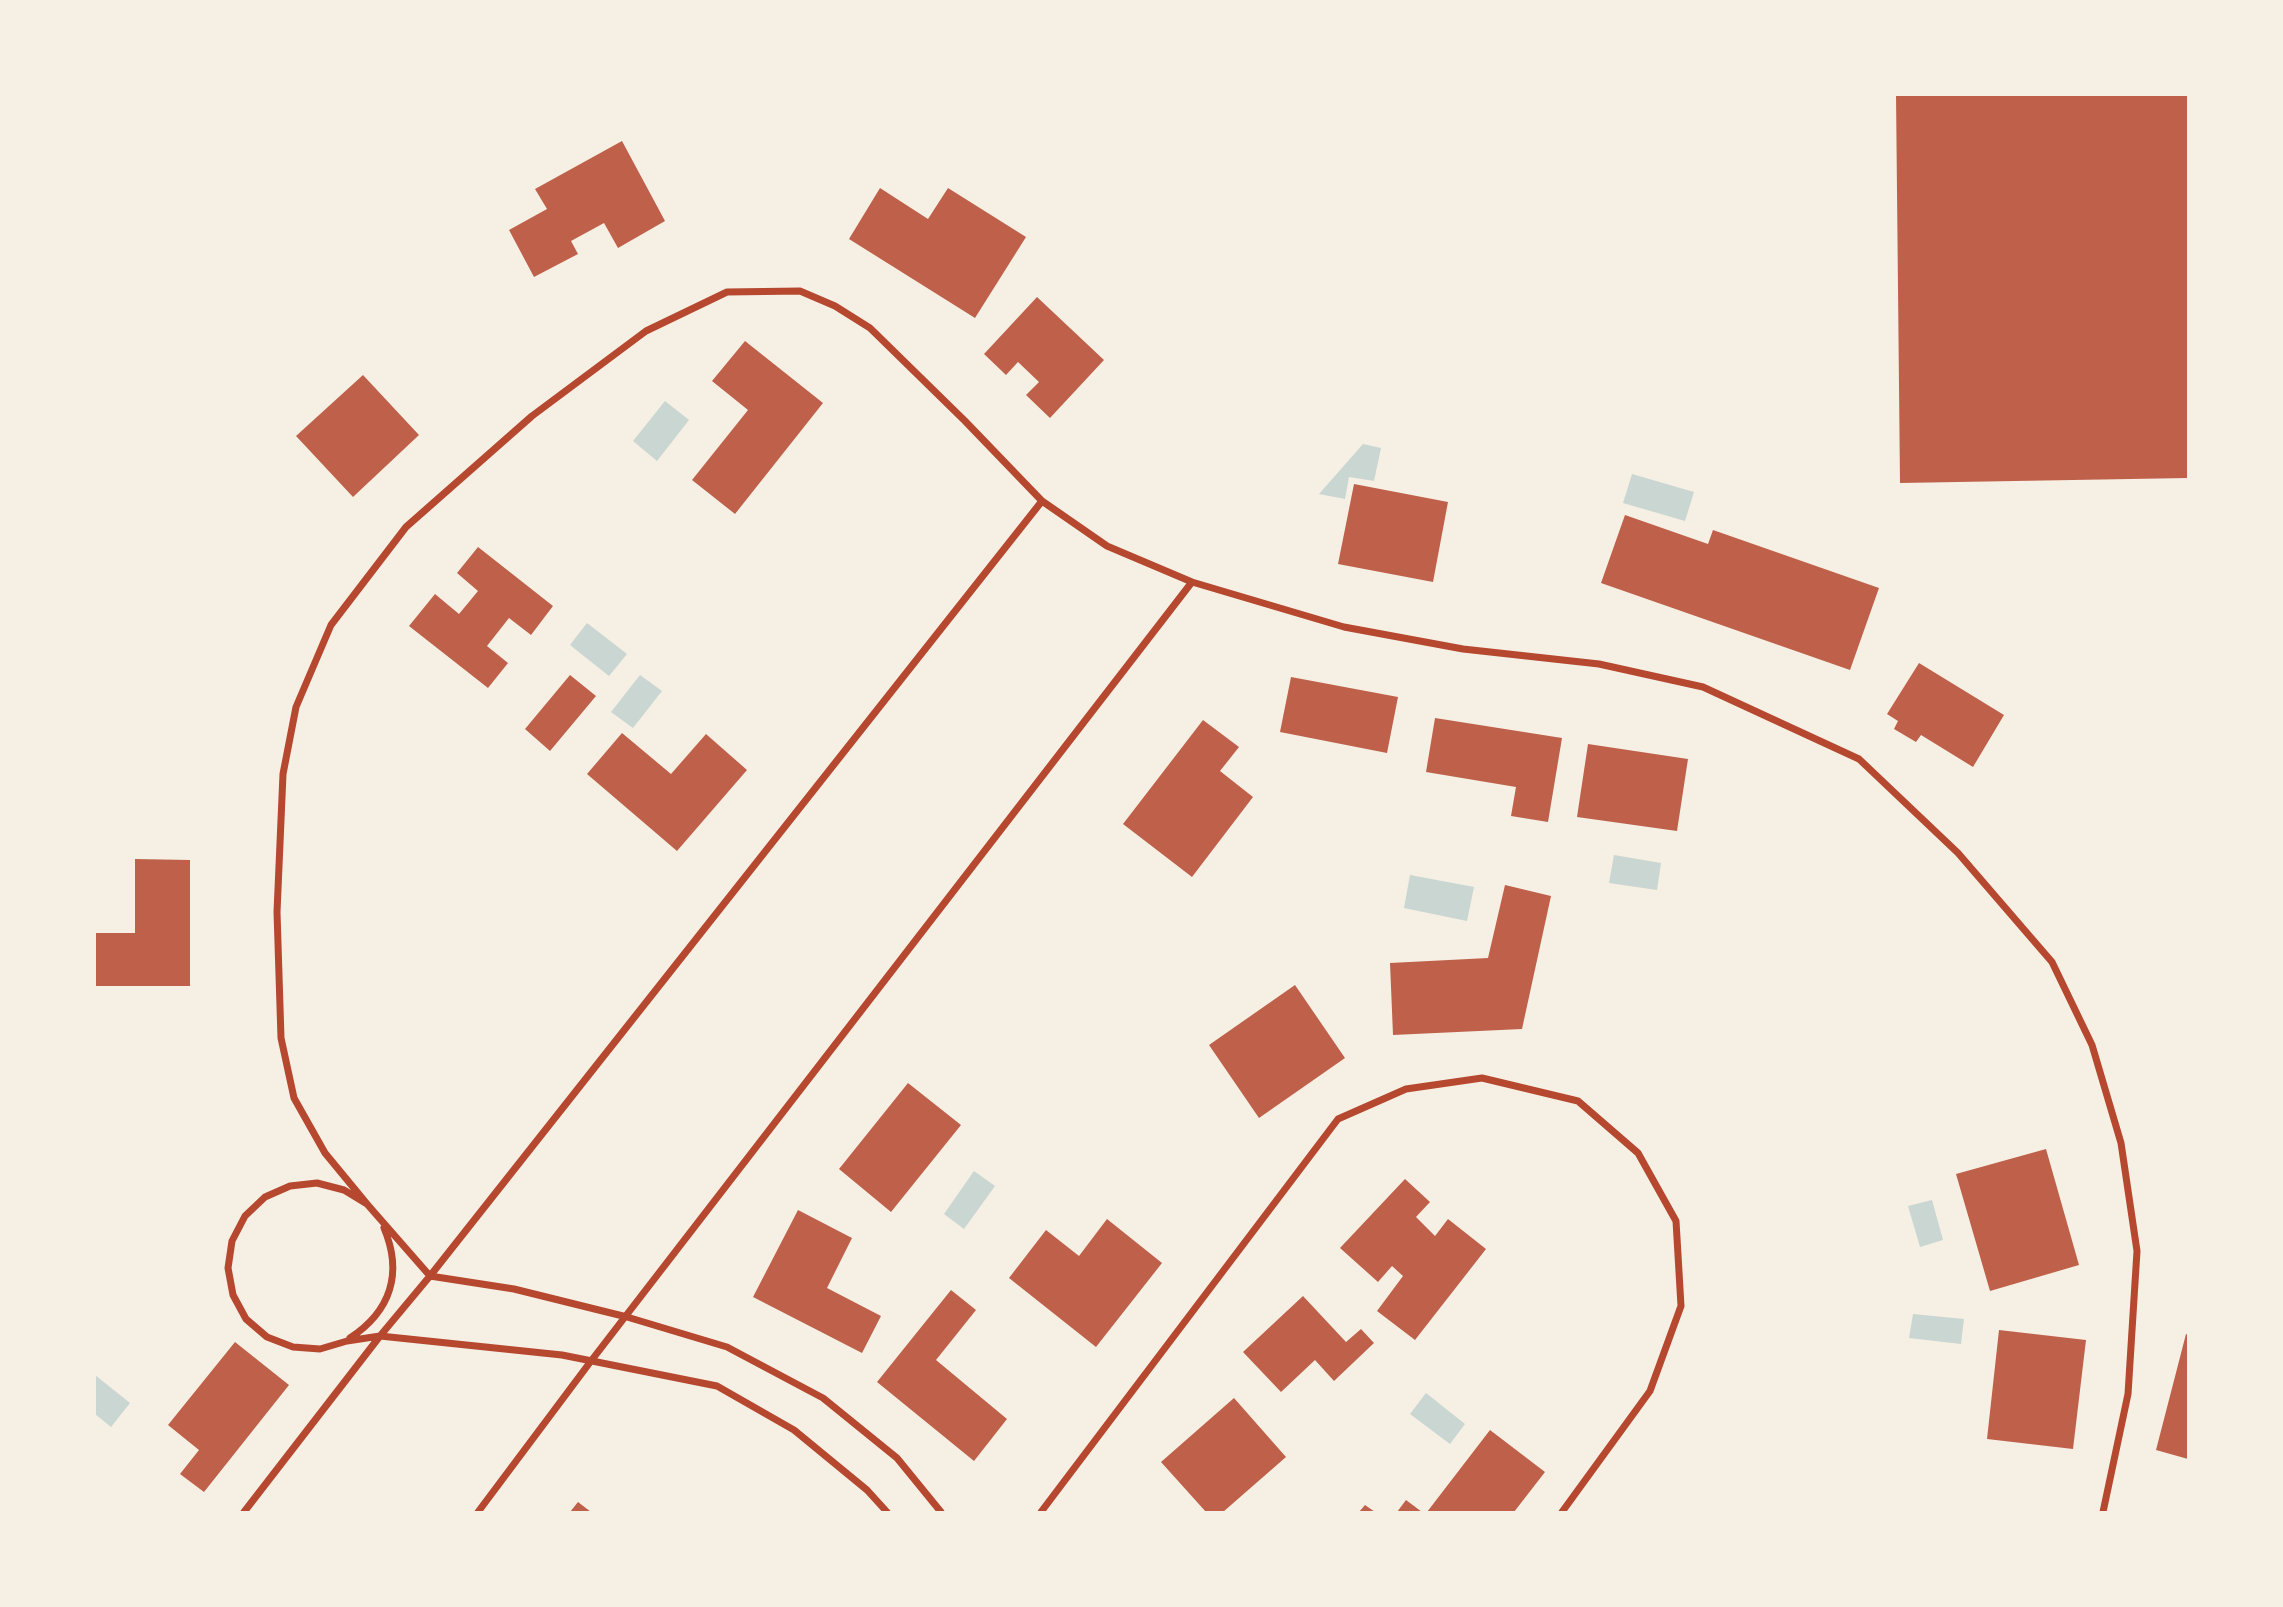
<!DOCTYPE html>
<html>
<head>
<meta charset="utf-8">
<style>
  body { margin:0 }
  #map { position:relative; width:2283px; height:1607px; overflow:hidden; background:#f6efe4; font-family:Cabin,sans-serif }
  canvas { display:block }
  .frame { position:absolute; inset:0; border:96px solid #f6efe4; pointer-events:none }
</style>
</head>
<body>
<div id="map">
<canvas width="2283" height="1607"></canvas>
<div class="frame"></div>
</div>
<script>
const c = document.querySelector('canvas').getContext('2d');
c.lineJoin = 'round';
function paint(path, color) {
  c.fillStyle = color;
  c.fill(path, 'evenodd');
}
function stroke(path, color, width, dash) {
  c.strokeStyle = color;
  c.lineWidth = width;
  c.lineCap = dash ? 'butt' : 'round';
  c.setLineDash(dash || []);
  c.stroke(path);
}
paint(new Path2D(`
  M665,401l24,19 -32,41 -24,-20z
  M1363,444l18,4 -7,33 -25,-4 -4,22 -26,-5z
  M1632,474l62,18 -9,29 -62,-18z
  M587,623l40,31 -18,22 -39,-31z
  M640,675l22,16 -29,37 -22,-16z
  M1614,855l47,8 -4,27 -48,-7z
  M1410,875l64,12 -7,34 -63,-13z
  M974,1171l21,15 -31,43 -20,-15z
  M1932,1200l11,40 -23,7 -12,-41z
  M1913,1314l51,5 -3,25 -52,-6z
  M95,1375l35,28 -19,24 -16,-13z
  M1426,1393l39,31 -15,20 -40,-30z`), '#c9d6d2');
paint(new Path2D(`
  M1896,94h292v384l-288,5z
  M622,141l43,80 -47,27 -14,-25 -33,18 7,13 -44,23 -25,-47 38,-21 -12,-20z
  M880,188l48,31 20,-31 78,49 -51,81 -126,-79z
  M1037,297l67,63 -54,58 -24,-23 13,-13 -21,-20 -12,13 -22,-21z
  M745,341l78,62 -88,111 -43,-34 56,-70 -36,-29z
  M363,375l56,60 -66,62 -57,-61z
  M1354,484l94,18 -15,80 -95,-18z
  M1625,515l83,29 5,-14 166,58 -29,82 -249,-87z
  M478,547l75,59 -22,29 -22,-17 -22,28 21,17 -20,25 -79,-62 26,-32 24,20 19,-23 -21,-18z
  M1919,663l85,52 -31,52 -52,-32 -5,7 -22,-13 4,-8 -11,-7z
  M570,675l26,21 -46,55 -25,-22z
  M1291,677l107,20 -11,56 -107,-21z
  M1435,718l127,20 -14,84 -37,-6 5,-29 -90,-15z
  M1203,720l36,27 -19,24 33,26 -61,80 -69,-53z
  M622,733l49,41 35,-40 41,36 -70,81 -90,-77z
  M1588,744l100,15 -11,72 -100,-14z
  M135,859l55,1v126h-96v-53h41z
  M1505,885l46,11 -29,133 -129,6 -3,-72 98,-5z
  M1295,985l50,73 -86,60 -50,-73z
  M908,1083l53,42 -70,87 -52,-43z
  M2046,1149l33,116 -89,26 -34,-117z
  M1405,1179l25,23 -14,15 19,19 13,-17 38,30 -71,91 -38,-29 26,-35 -11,-10 -14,16 -38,-34z
  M798,1210l54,28 -25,50 54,28 -19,37 -109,-56z
  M1107,1219l55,44 -66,84 -87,-69 37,-48 33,26z
  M951,1290l25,20 -40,50 71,59 -33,42 -97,-79z
  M1303,1296l43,46 15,-13 13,14 -40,38 -19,-21 -34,32 -38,-40z
  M1999,1330l87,10 -13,109 -86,-10z
  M2186,1334l2,1v124l-32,-9z
  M235,1342l54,43 -85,107 -24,-18 19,-24 -31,-25z
  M1234,1398l52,59 -63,55h-17l-45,-50z
  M1490,1430l55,42 -31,40h-87z
  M1406,1500l16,12h-25z
  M578,1502l13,10h-21z
  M1365,1505l10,7h-16z`), '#bf614a');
stroke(new Path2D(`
  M367,1204l-42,-51 -31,-55 -13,-60 -4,-126 6,-138 13,-67 35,-82 75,-98 126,-111 114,-85 81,-39 73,-1 35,15 35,22 95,93 77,80 65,45 85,36 152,45 119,22 136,15 104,23 156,72 99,94 94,109 40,83 29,98 16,108 -9,143 -25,118
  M350,1338c41,-27 53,-65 34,-110
  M244,1512l136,-176 50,-60 612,-775
  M478,1512l113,-151 601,-779
  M887,1512l-20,-22 -73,-60 -77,-44 -155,-31 -182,-19 -33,5 -27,8 -27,-2 -26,-10 -21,-18 -13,-24 -5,-27 4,-27 13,-25 20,-19 25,-11 27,-3 27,7 23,14 63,72 84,13 113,28 100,30 96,51 74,60 44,54
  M1041,1512l297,-393 68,-30 76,-11 96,23 60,52 38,68 5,85 -31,85 -88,121`), '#b5482f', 7);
</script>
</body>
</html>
